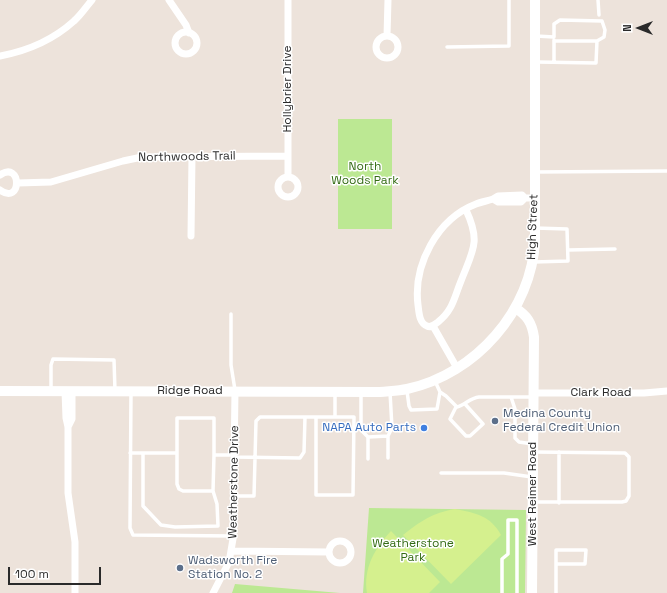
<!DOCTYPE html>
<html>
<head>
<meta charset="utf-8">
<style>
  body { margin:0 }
  #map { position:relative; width:667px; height:593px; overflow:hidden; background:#ede3db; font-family:"Space Grotesk",sans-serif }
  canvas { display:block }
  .north { position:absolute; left:619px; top:8px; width:40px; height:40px; -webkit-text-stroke:3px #fff; paint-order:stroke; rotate:270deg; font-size:11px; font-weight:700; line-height:16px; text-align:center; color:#2a2a2a }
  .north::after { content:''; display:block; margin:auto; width:14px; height:18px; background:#2a2a2a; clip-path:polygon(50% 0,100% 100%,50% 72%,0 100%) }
  .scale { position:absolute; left:8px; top:567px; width:93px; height:18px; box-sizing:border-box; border:2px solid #2a2a2a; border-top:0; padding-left:5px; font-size:12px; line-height:14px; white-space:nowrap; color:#2a2a2a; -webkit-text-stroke:3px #fff; paint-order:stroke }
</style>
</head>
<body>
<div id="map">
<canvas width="667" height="593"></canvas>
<div class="north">N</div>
<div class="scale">100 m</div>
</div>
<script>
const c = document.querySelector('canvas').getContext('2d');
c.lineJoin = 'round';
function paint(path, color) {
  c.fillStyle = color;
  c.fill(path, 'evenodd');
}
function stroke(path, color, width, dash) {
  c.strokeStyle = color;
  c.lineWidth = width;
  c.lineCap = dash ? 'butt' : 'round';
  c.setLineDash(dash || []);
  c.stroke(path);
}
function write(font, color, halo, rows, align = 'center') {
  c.font = font + ' "Space Grotesk",sans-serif';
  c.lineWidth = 3;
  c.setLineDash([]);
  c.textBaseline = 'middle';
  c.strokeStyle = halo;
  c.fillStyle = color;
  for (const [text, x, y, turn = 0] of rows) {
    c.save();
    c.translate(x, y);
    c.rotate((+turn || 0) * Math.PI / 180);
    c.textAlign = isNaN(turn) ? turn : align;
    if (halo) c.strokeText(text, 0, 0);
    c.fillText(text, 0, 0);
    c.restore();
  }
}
paint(new Path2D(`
  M338,119h54v110h-54z
  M369,508l157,2 -1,83h-162z
  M235,584l105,9h-108z`), '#bce893');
paint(new Path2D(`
  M455,509c21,4 36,7 46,26l-50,49 -48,-49c18,-14 29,-22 52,-26z
  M391,531l49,51 -11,11h-62c-4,-25 8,-45 24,-62z`), '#d5f08e');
stroke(new Path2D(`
  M598,0l1,15
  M536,36l18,1v-13l6,-4 42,1 3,9 -1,7 -7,4h-43
  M554,40v22
  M447,47l62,-1v-46
  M537,62l59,1 1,-22
  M536,172l131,-1
  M568,250l47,-1
  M534,262l34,-1 -1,-32 -32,-1
  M231,314v51l4,25
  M435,381l5,11 6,4 11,11c8,-2 13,-9 22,-10h53
  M51,390v-25l2,-6 61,1 1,31
  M407,391l2,15 2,4 26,-1 3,-17
  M131,392l-1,136 3,7 100,1
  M361,393v37l7,7v22
  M511,397l4,12v29l4,4 14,2
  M456,407l-6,12 16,17h4l13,-12 -18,-20
  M335,417v-25
  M368,437l20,-1
  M559,452v51
  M130,453h47v-35h37v37h20
  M143,453v53l18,19 14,2 43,-1 -1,-22 -4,-13h-30l-4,-2 -2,-5v-31
  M234,457l66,1 4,-6 1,-35
  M388,458v-22l4,-8 -2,-36
  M441,473h63l28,4
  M213,491l1,-36
  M234,496h20l2,-75 4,-4h94l-1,78h-37v-78
  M534,502h88l4,-1 3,-5v-39l-4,-4 -91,-1
  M556,564h29l1,-14h-30v43
  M502,593v-34l6,-5v-34h9v73`), '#fff', 3.5);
stroke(new Path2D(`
  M169,0l17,25 3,8
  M175 43a11 11 0 1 1 22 0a11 11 0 1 1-22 0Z
  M387,36l1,-36
  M376 47a11 11 0 1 1 22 0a11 11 0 1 1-22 0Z
  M0,56c27,-5 53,-16 74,-35 7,-6 12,-14 18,-21
  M0,175c22,-15 22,31 0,15
  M278 187a10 10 0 1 1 20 0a10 10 0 1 1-20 0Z
  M288,177v-177
  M18,183l33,-1 72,-21 19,-4 146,-1
  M525,198l-4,4h-23l-5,-3 5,-3 24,-1 3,3h10
  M466,210c15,32 7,40 -5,71 -7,17 -8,29 -23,41 -4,3 -7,6 -11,4 -8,-3 -8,-14 -9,-21 -5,-40 19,-86 58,-101 5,-2 11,-3 17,-5
  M191,236l1,-80
  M433,326l24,42
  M65,391l1,27 2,9v66l7,49v51
  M534,393h110l23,-2
  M68,427l4,-8v-28
  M329 552a11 11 0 1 1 22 0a11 11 0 1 1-22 0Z
  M232,551l97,1
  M213,593l16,-31 4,-23 2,-148`), '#fff', 7);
stroke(new Path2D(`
  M515,308c12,7 17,15 19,29l-2,256
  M0,391l380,1c9,-1 18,-1 27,-3 69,-15 125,-79 128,-149v-240`), '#fff', 10);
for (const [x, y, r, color] of [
  [495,421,4,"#5c6f8a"],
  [424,428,4,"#3f7fe0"],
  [180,568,4,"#5c6f8a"]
]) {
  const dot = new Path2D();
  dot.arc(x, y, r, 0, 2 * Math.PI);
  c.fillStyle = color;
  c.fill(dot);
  stroke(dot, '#fff', 1.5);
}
write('12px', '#2a2a2a', '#fff', [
  ["Hollybrier Drive",288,89,-90],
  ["Northwoods Trail",187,157,-1],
  ["High Street",533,227,-88],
  ["Ridge Road",190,391],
  ["Clark Road",601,393],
  ["Weatherstone Drive",234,482,-89],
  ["West Reimer Road",533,494,-90]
]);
write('12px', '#346c15', '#fff', [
  ["North",365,167],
  ["Woods Park",365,181],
  ["Weatherstone",413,544],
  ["Park",413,558]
]);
write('12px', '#4e5e75', '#fff', [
  ["Medina County",503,414],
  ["Federal Credit Union",503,428],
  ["Wadsworth Fire",188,561],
  ["Station No. 2",188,575]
], 'left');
write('12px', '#366cbe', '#fff', [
  ["NAPA Auto Parts",416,428]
], 'right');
</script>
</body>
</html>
